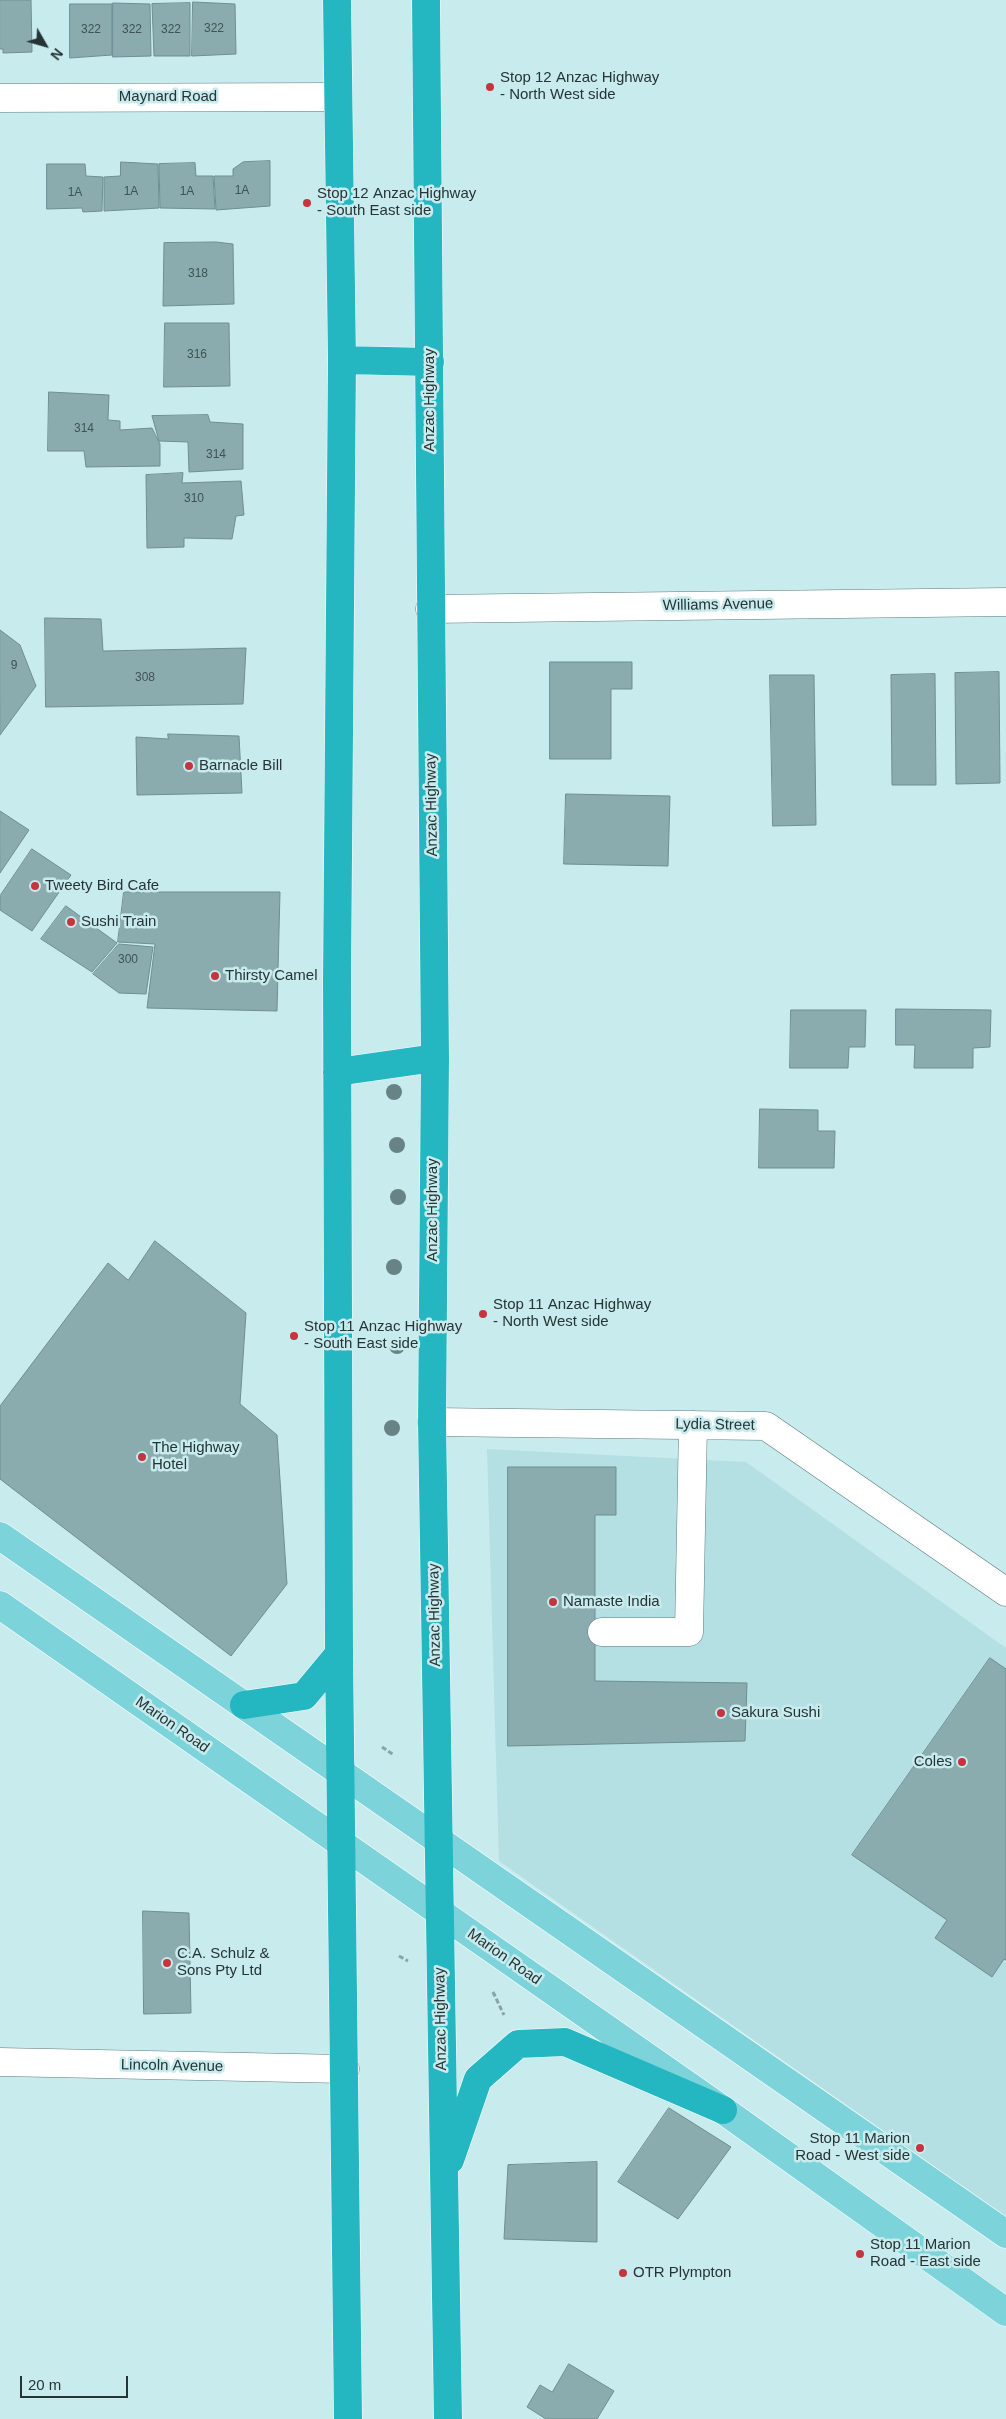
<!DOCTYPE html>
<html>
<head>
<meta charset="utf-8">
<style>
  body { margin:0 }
  #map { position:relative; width:1006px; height:2419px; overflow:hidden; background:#c8ebee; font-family:Arial,sans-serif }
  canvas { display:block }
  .north { position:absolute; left:20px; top:20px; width:50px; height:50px; -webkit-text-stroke:4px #c8ebee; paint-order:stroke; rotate:128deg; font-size:14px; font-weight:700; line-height:20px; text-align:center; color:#263435 }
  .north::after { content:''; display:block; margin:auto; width:18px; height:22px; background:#263435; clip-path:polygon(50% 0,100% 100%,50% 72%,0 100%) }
  .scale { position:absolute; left:20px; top:2376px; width:108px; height:22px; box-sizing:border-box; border:2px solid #263435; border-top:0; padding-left:6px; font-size:15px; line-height:18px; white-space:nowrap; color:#263435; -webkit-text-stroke:4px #c8ebee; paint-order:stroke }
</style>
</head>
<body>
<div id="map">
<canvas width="1006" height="2419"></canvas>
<div class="north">N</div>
<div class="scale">20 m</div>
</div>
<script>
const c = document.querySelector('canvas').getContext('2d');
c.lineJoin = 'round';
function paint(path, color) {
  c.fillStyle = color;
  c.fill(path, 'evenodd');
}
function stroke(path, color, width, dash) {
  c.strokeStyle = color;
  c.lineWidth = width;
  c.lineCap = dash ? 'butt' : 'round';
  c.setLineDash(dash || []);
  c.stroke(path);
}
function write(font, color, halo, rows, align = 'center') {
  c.font = font + ' Arial,sans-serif';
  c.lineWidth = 5;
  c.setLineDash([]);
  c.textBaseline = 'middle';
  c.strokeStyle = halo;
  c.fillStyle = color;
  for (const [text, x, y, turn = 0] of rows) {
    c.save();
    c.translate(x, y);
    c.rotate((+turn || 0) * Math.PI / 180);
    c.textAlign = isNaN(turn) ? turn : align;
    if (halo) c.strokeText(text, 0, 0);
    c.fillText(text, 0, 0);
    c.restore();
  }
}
paint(new Path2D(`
  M487,1449l259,13 260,186v569l-507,-356z`), '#b4e0e3');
const building = new Path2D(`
  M0,0h31l1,52 -29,1v-4h-3z
  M193,2l42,2 1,50 -44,2z
  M113,3l37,1 1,52 -38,1z
  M190,3v53h-36l-2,-52z
  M70,4h42v51l-42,3z
  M270,161v45l-54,4 -2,-34h19v-7l10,-7z
  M121,162l37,2 1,44 -55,3v-34l16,-1z
  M195,163l1,13h17l2,33 -55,-1 -1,-44z
  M47,164h38l1,12 17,1 -1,34 -19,1 -1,-4 -35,1z
  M216,242l17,2 1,60 -71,2 1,-63z
  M165,323h64l1,63 -66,1z
  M49,392l60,3 -1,25 12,1v9l32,-2 8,16v22l-74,1 -2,-16h-36z
  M208,415l2,7 33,2v45l-54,3 -1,-30 -29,-1 -7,-25z
  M183,473l-1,10 59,-2 3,34 -8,1 -4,23 -48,-1v9l-37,1 -1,-73z
  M45,618l56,1 2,32 143,-3 -3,56 -197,3z
  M0,630l20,15 16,41 -36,49z
  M550,662h82v27h-21v70h-61z
  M999,672l1,111 -44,1 -1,-111z
  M935,674l1,111h-44l-1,-110z
  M770,675h44l2,150 -43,1z
  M168,734l71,2 3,57 -105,2 -1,-58 32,2z
  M566,794l104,2 -2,70 -104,-2z
  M0,811l29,19 -29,43z
  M32,849l39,26 -39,56 -32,-21v-14z
  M124,892h156l-3,119 -130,-3 8,-64 -37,-2z
  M66,906l51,37 -25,29 -51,-33z
  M119,944l34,3 -7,47 -27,-1 -26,-19z
  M896,1009l95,1 -1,37 -17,1v20h-59l1,-23h-19z
  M791,1010h75l-1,37h-16l-1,21h-58z
  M760,1109l58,1v21h17l-1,37h-75z
  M155,1241l91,72 -6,91 37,31 10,149 -56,72 -231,-177v-73l108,-143 20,17z
  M508,1467h108v48h-21v166l152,2 -2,58 -237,5z
  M990,1658l16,11v291l-2,-1 -12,18 -57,-39 12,-18 -95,-65z
  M143,1911l46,2 2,100 -47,1z
  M669,2108l62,39 -53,72 -60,-37z
  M597,2162v80l-93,-3 4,-74z
  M569,2364l45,27 -17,28h-51l-19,-12 13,-22 12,7z`);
paint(building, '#8aacaf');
stroke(building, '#6e8f91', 1);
const minor = new Path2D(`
  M0,98l337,-1
  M430,609l576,-7
  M432,1422l334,4 240,166
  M602,1632h87l4,-207
  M0,2062l345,7`);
const major = new Path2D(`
  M0,1536l1006,698
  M0,1605l723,505 283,202`);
const highway = new Path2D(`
  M337,0l5,360 -5,620 2,674 9,765
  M426,0l9,1058 -3,364 16,997
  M342,360l88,2
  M337,1072l98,-14
  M244,1705l60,-9 35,-42
  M450,2160l28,-81 40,-35 47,-2 158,68`);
stroke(minor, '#5b7b7e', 29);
stroke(major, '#fff', 29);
stroke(highway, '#fff', 29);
stroke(new Path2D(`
  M382,1747l12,8
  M399,1956l9,5
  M493,1992l11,23`), '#89a4a7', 3, [5, 2.5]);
stroke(minor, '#fff', 28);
stroke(major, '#7cd4da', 28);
stroke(highway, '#24b7c1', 28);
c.fillStyle = '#678386';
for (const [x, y] of [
  [394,1092],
  [397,1145],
  [398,1197],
  [394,1267],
  [397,1346],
  [392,1428]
]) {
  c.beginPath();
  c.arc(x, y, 8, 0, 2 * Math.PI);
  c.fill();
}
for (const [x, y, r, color] of [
  [490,87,5,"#c5353f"],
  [307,203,5,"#c5353f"],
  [189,766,5,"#c5353f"],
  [35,886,5,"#c5353f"],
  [71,922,5,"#c5353f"],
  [215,976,5,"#c5353f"],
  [483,1314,5,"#c5353f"],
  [294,1336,5,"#c5353f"],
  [142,1457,5,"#c5353f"],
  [553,1602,5,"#c5353f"],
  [721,1713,5,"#c5353f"],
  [962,1762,5,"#c5353f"],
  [167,1963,5,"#c5353f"],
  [920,2148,5,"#c5353f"],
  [860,2254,5,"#c5353f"],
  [623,2273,5,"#c5353f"]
]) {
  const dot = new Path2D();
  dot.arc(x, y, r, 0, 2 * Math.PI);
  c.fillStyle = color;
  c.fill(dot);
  stroke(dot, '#c8ebee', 2);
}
write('12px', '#3f5254', null, [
  ["322",214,29],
  ["322",91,30],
  ["322",132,30],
  ["322",171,30],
  ["1A",242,191],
  ["1A",131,192],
  ["1A",187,192],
  ["1A",75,193],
  ["318",198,274],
  ["316",197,355],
  ["314",84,429],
  ["314",216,455],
  ["310",194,499],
  ["9",14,666],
  ["308",145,678],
  ["300",128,960]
]);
write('15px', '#263435', '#c8ebee', [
  ["Stop 12 Anzac Highway",500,78],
  ["- North West side",500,95],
  ["Stop 12 Anzac Highway",317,194],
  ["- South East side",317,211],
  ["Barnacle Bill",199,766],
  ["Tweety Bird Cafe",45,886],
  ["Sushi Train",81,922],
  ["Thirsty Camel",225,976],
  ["Stop 11 Anzac Highway",493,1305],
  ["- North West side",493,1322],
  ["Stop 11 Anzac Highway",304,1327],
  ["- South East side",304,1344],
  ["The Highway",152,1448],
  ["Hotel",152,1465],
  ["Namaste India",563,1602],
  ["Sakura Sushi",731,1713],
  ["Coles",952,1762,"right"],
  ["C.A. Schulz &",177,1954],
  ["Sons Pty Ltd",177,1971],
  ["Stop 11 Marion",910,2139,"right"],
  ["Road - West side",910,2156,"right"],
  ["Stop 11 Marion",870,2245],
  ["Road - East side",870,2262],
  ["OTR Plympton",633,2273]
], 'left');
write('15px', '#263435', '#c8ebee', [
  ["Maynard Road",168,97],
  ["Anzac Highway",430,400,-90],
  ["Williams Avenue",718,605,-1],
  ["Anzac Highway",432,805,-91],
  ["Anzac Highway",433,1210,-90],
  ["Lydia Street",715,1425,1],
  ["Anzac Highway",435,1615,-91],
  ["Marion Road",172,1725,35],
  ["Marion Road",504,1957,35],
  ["Anzac Highway",441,2019,-91],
  ["Lincoln Avenue",172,2066,1]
]);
</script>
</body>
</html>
